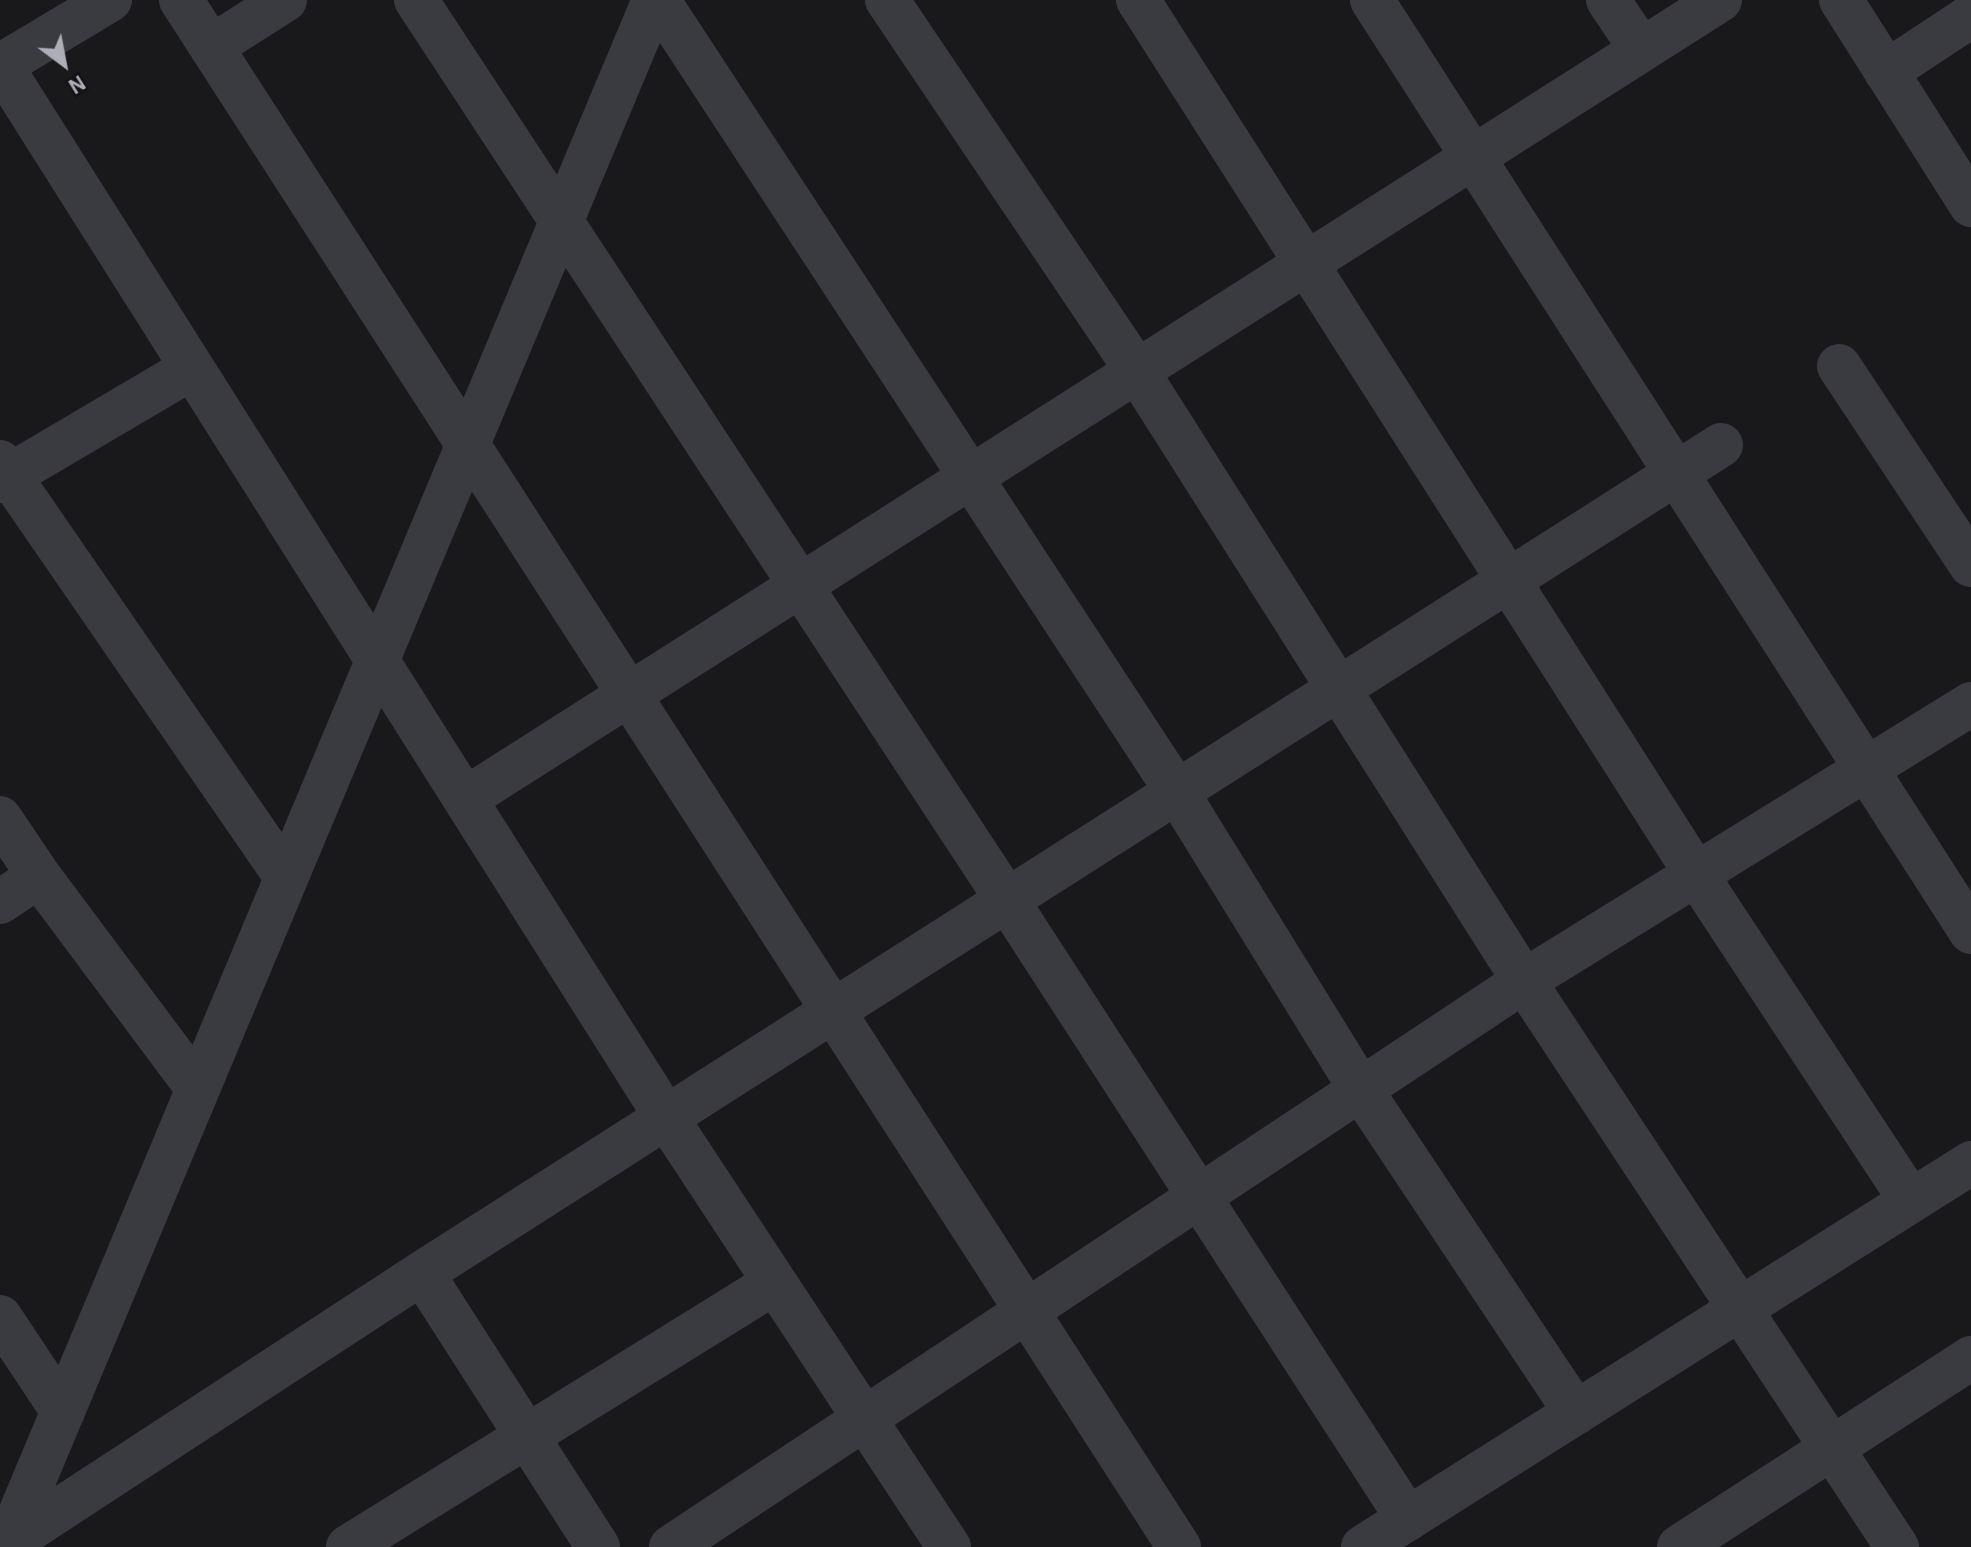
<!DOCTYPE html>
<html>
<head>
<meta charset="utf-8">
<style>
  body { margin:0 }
  #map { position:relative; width:1971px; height:1547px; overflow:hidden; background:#19191b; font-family:"Alegreya Sans",sans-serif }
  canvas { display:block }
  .north { position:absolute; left:24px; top:24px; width:80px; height:80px; -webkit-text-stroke:6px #141416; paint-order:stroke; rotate:148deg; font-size:22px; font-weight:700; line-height:32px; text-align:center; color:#acafba }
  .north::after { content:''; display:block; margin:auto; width:28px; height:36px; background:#acafba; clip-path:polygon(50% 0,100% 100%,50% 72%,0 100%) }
</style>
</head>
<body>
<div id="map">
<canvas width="1971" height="1547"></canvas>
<div class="north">N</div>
</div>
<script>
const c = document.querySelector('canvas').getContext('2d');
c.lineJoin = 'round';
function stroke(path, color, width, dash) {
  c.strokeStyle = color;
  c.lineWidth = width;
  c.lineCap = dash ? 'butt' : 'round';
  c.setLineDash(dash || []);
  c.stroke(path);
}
stroke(new Path2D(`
  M181,0l998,1547
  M416,0l591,900 401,619
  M658,0l519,792 184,298 215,323
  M887,0l250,371 387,610 373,566
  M1138,0l558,874 215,327
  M1372,0l599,932
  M1608,0l33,49
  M1841,0l130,205
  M211,47l74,-47
  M0,64l666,1053 283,430
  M0,66l110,-66
  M1886,72l85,-56
  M1839,366l132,199
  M0,462l286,415
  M0,481l192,-113
  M465,799l1255,-799
  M0,818l39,58 159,213
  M0,902l39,-26
  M422,1273l176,274
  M0,1317l63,95
  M7,1544l415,-271 1299,-828
  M6,1547l648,-1547
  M348,1547l426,-264
  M671,1547l853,-566 447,-277
  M1363,1547l608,-384
  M1679,1547l292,-189`), '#3a3b40', 44);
</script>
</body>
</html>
